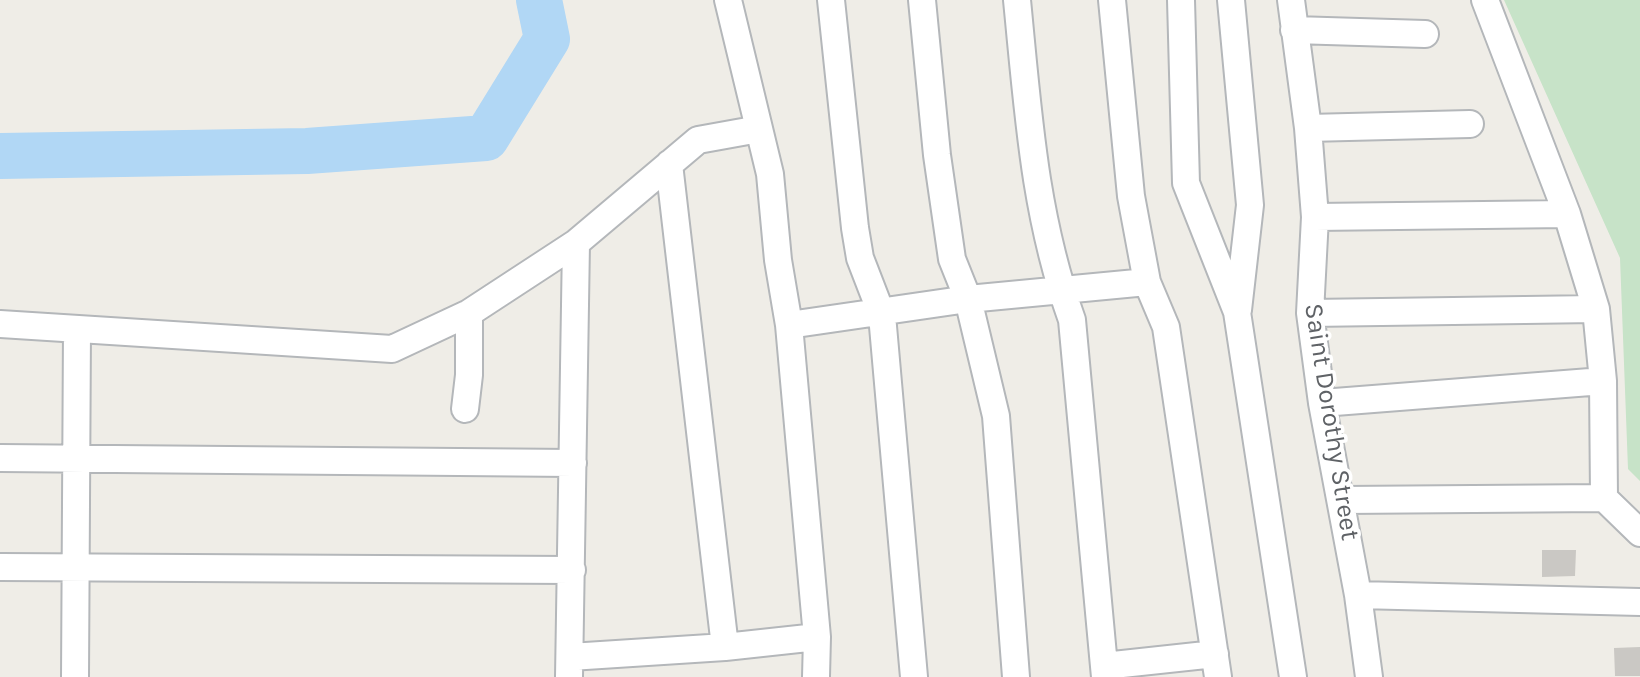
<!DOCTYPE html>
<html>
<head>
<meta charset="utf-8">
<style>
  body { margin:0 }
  canvas { display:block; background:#efede7 }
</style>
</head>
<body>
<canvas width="1640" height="677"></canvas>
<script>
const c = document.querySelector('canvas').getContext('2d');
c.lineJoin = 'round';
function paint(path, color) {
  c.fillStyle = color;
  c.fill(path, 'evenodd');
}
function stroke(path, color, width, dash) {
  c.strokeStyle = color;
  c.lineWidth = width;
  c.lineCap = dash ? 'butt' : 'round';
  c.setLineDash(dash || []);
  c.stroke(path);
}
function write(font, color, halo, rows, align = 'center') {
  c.font = font + ' Karla,sans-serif';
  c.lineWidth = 7;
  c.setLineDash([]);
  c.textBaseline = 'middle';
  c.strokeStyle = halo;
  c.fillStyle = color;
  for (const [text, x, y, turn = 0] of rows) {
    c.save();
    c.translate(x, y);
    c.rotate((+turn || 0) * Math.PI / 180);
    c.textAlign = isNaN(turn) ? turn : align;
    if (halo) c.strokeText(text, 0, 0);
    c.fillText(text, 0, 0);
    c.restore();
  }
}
paint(new Path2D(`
  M1504,0h136v481l-12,-12 -8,-211z`), '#c7e3c8');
stroke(new Path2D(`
  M0,156l307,-5 179,-13 61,-99 -8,-39`), '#b1d7f5', 46);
paint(new Path2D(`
  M1542,550h34l-1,26 -33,1z
  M1640,647v29h-25l-1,-28z`), '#cac8c4');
const minor = new Path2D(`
  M728,0l42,174 8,86 11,65 28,312 -1,40
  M831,0l24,228 5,30 22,57 32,362
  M922,0l15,155 15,104 16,40 28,117 20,261
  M1017,0c11,111 17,214 55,320l33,357
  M1112,0l19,196 16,86 19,45 52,350
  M1181,0l5,183 51,129 56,365
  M1231,0l19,205 -12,105
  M1291,0l17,128 7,89 -5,96 12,90 36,192 11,82
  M1485,0l82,214 29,95 7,72 1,117 36,35
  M1294,30l131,4
  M1308,128l162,-4
  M669,164l56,483
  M1315,217l252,-3
  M1310,313l286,-4
  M0,324l392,25 77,-36 107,-70 122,-103 61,-11
  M789,325l179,-26 179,-17
  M1322,403l281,-22
  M465,409l4,-34v-62
  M0,458l573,5
  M1343,500l261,-2
  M0,567l572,3
  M1358,595l282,7
  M570,657l155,-10 92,-10
  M1104,666l111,-12
  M75,677l2,-348
  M569,677l7,-434`);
stroke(minor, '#b4b7ba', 30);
stroke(minor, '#fff', 26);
write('26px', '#5f6266', '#fff', [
  ["Saint Dorothy Street",1331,422,81]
]);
</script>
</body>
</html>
